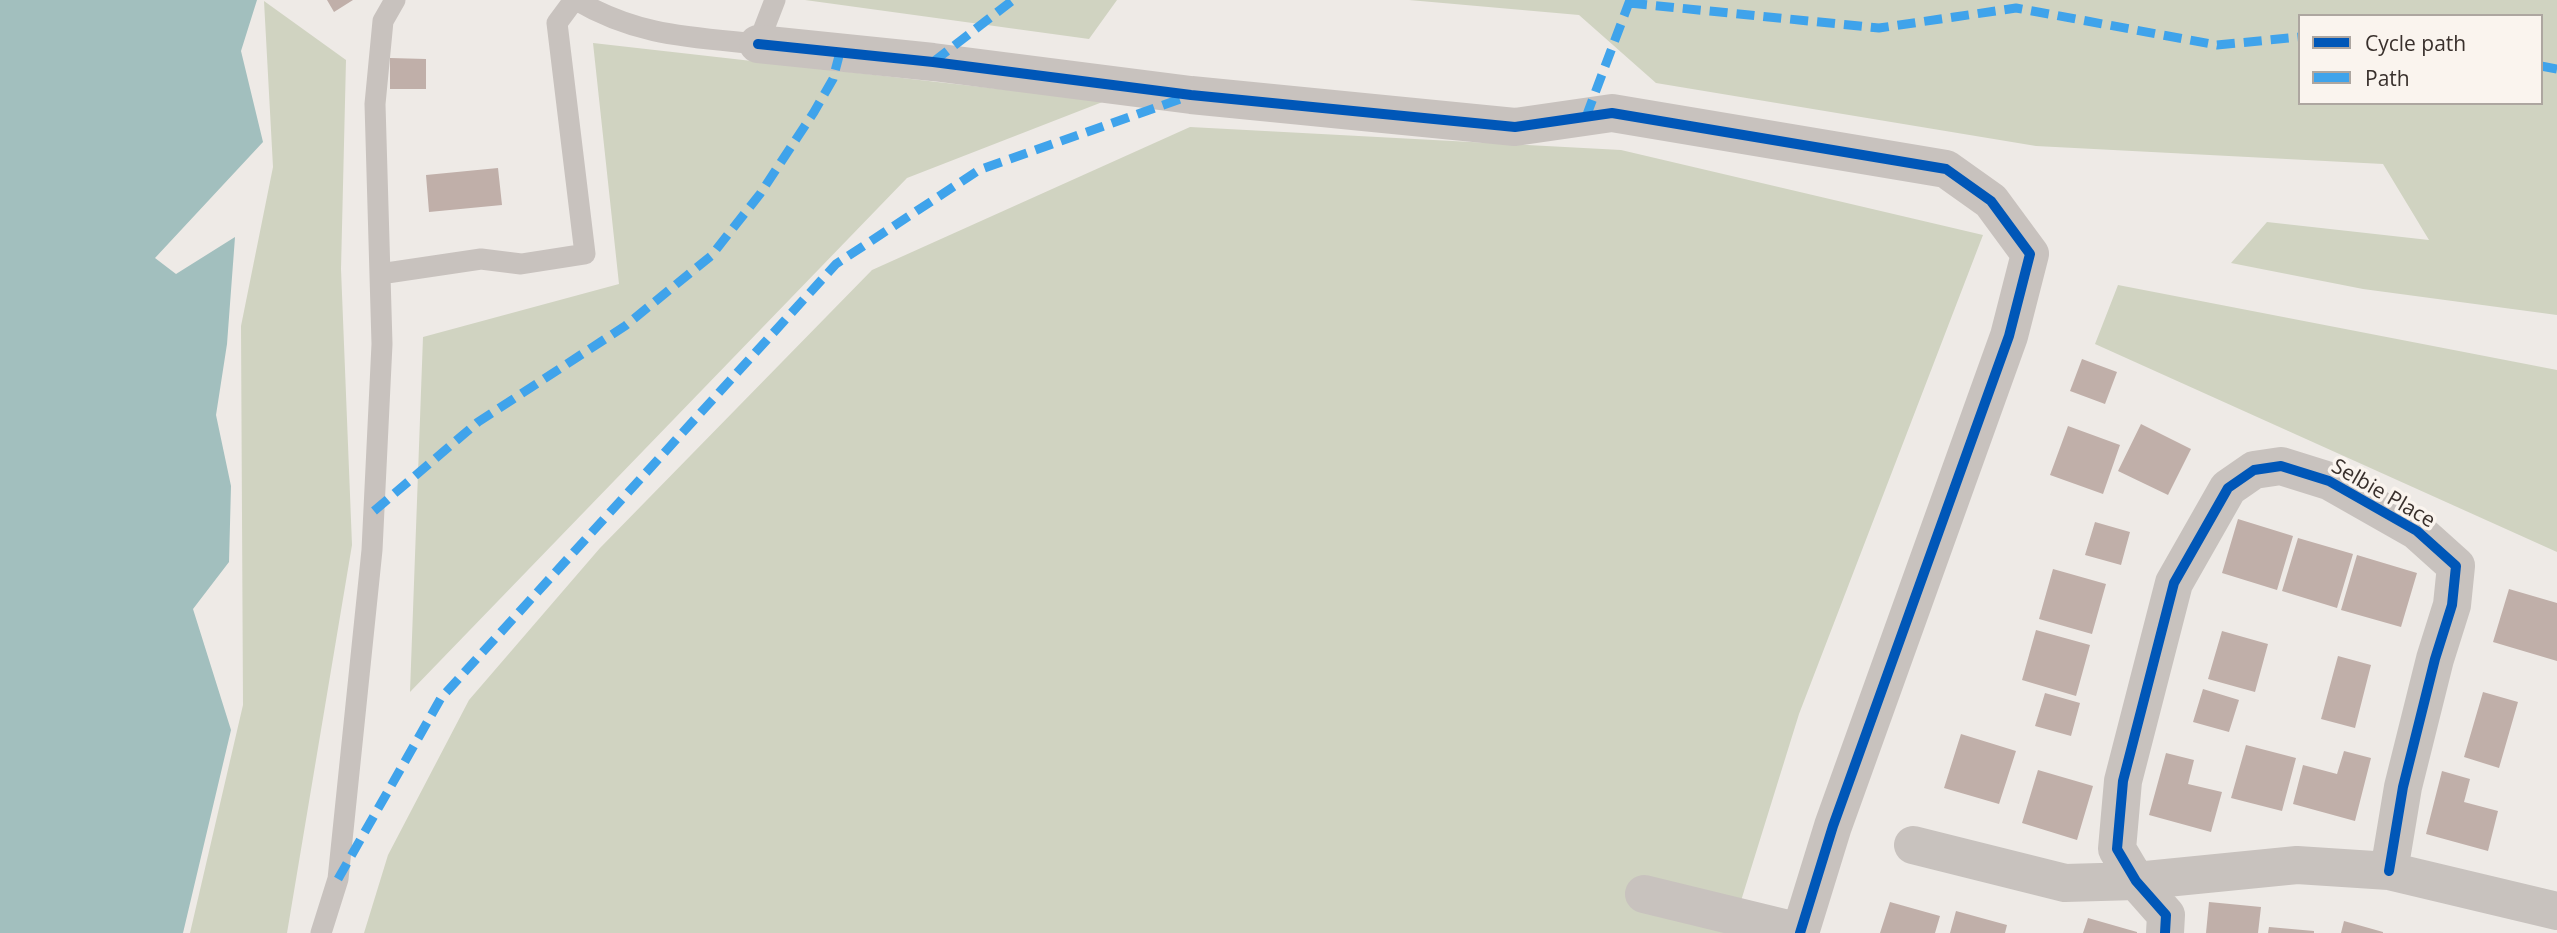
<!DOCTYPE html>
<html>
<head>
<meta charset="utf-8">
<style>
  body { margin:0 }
  #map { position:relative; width:2557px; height:933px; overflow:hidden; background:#eeeae6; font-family:"Open Sans",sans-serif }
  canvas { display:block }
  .legend { position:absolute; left:2298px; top:14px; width:245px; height:91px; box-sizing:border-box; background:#faf4ee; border:2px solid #ada6a0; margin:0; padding:9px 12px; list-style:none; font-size:21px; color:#39302c }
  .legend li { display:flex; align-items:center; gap:14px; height:35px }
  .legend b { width:35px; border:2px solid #ada6a0 }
</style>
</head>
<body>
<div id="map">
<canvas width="2557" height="933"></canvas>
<ul class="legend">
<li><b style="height:9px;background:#0057b8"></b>Cycle path</li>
<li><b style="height:9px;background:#3fa3eb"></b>Path</li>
</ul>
</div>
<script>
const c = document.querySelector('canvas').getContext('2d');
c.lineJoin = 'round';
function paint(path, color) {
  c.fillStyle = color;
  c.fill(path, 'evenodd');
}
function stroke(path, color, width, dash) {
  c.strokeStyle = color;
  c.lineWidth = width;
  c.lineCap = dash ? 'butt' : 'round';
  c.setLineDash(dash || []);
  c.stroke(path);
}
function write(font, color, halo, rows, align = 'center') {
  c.font = font + ' "Open Sans",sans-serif';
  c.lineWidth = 7;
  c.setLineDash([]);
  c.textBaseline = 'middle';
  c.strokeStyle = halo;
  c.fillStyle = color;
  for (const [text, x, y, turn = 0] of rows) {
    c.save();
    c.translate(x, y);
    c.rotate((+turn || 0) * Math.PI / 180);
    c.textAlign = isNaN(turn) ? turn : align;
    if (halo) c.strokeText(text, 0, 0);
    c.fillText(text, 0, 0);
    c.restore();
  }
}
paint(new Path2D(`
  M805,0h312l-28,39z
  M1409,0h1148v315l-194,-26 -132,-26 36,-41 162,18 -46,-76 -347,-18 -380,-63 -77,-68zM2300,16h241v87h-241z
  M264,1l82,59 -5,209 11,276 -65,388h-97l53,-228 -2,-379 32,-159z
  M593,43l512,58 -198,77 -497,514 13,-355 196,-53z
  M1190,127l431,23 362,85 -184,479 -68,219h-1367l24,-78 81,-155 131,-152 272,-278z
  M2118,285l439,85v182l-462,-208z`), '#d0d3c1');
paint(new Path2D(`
  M0,0h257l-16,51 22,91 -108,116 21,16 59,-37 -8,107 -11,71 15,71 -2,76 -36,47 38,121 -48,203h-183z`), '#a2bfbe');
paint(new Path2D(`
  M327,0h26l-19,12z
  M390,58l36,1v30h-36z
  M498,168l4,37 -73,7 -3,-37z
  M2082,359l35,13 -12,32 -35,-13z
  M2141,424l50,25 -23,46 -50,-24z
  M2068,426l52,19 -17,49 -53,-19z
  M2238,519l55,17 -16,54 -55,-17z
  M2095,522l35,10 -9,33 -36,-10z
  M2298,538l55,16 -16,54 -55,-17z
  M2357,555l60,18 -16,54 -60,-17z
  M2053,569l53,15 -14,50 -53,-15z
  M2509,589l48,14v58l-64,-19z
  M2036,630l54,15 -14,51 -54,-16z
  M2222,631l46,13 -13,48 -47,-13z
  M2338,656l33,9 -16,63 -34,-9z
  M2203,689l36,11 -10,32 -36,-10z
  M2483,692l35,10 -19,66 -35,-11z
  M2045,693l35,10 -9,33 -36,-10z
  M1961,734l55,17 -17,53 -55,-16z
  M2246,745l50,13 -14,53 -51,-13z
  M2344,751l27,7 -16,63 -62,-17 10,-39 34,9z
  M2166,753l28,7 -6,24 34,8 -11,40 -62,-17z
  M2038,770l55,16 -16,54 -55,-17z
  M2442,771l28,8 -6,23 34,9 -10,40 -62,-17z
  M1890,902l50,14 -5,17h-55z
  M2209,902l52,5 -3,26h-52z
  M1956,911l51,14 -2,8h-55z
  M2088,918l49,14v1h-54z
  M2344,921l39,11v1h-42z
  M2269,927l45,4v2h-46z`), '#c0afa9');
stroke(new Path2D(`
  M576,0c61,36 113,37 182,44l17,-44
  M380,274l101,-15 40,5 64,-10 -28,-231 17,-23
  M321,933l17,-54 34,-329 10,-206 -7,-240 8,-83 12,-21`), '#c8c2be', 21);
stroke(new Path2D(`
  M758,44l175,18 258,33 324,32 97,-14 334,56 45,32 39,53 -21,82 -176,490 -33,107
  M1913,845l152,38 71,-2 161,-16 92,6 168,40
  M1644,894l156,38
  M2165,933l1,-18 -30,-34 -19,-32 6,-68 51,-198 54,-95 26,-18 27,-4 48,15 88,50 39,35 -4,39 -17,54 -32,128 -14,84`), '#c8c2be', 38);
stroke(new Path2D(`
  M1629,3l250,25 137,-20 201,37 83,-8
  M933,62l80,-62
  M2541,66l16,3
  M1586,117l44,-117
  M374,511l104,-89 147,-96 86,-70 49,-62 54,-82 19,-33 7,-27
  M338,879l103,-181 395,-434 143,-94 204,-72`), '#3fa3eb', 9, [18, 9]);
stroke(new Path2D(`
  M758,44l175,18 258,33 324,32 97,-14 334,56 45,32 39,53 -21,82 -176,490 -33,107
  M2165,933l1,-18 -30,-34 -19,-32 6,-68 51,-198 54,-95 26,-18 27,-4 48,15 88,50 39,35 -4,39 -17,54 -32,128 -14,84`), '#0057b8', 10);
write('21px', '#39302c', '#faf4ee', [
  ["Selbie Place",2383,494,30]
]);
</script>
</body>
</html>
